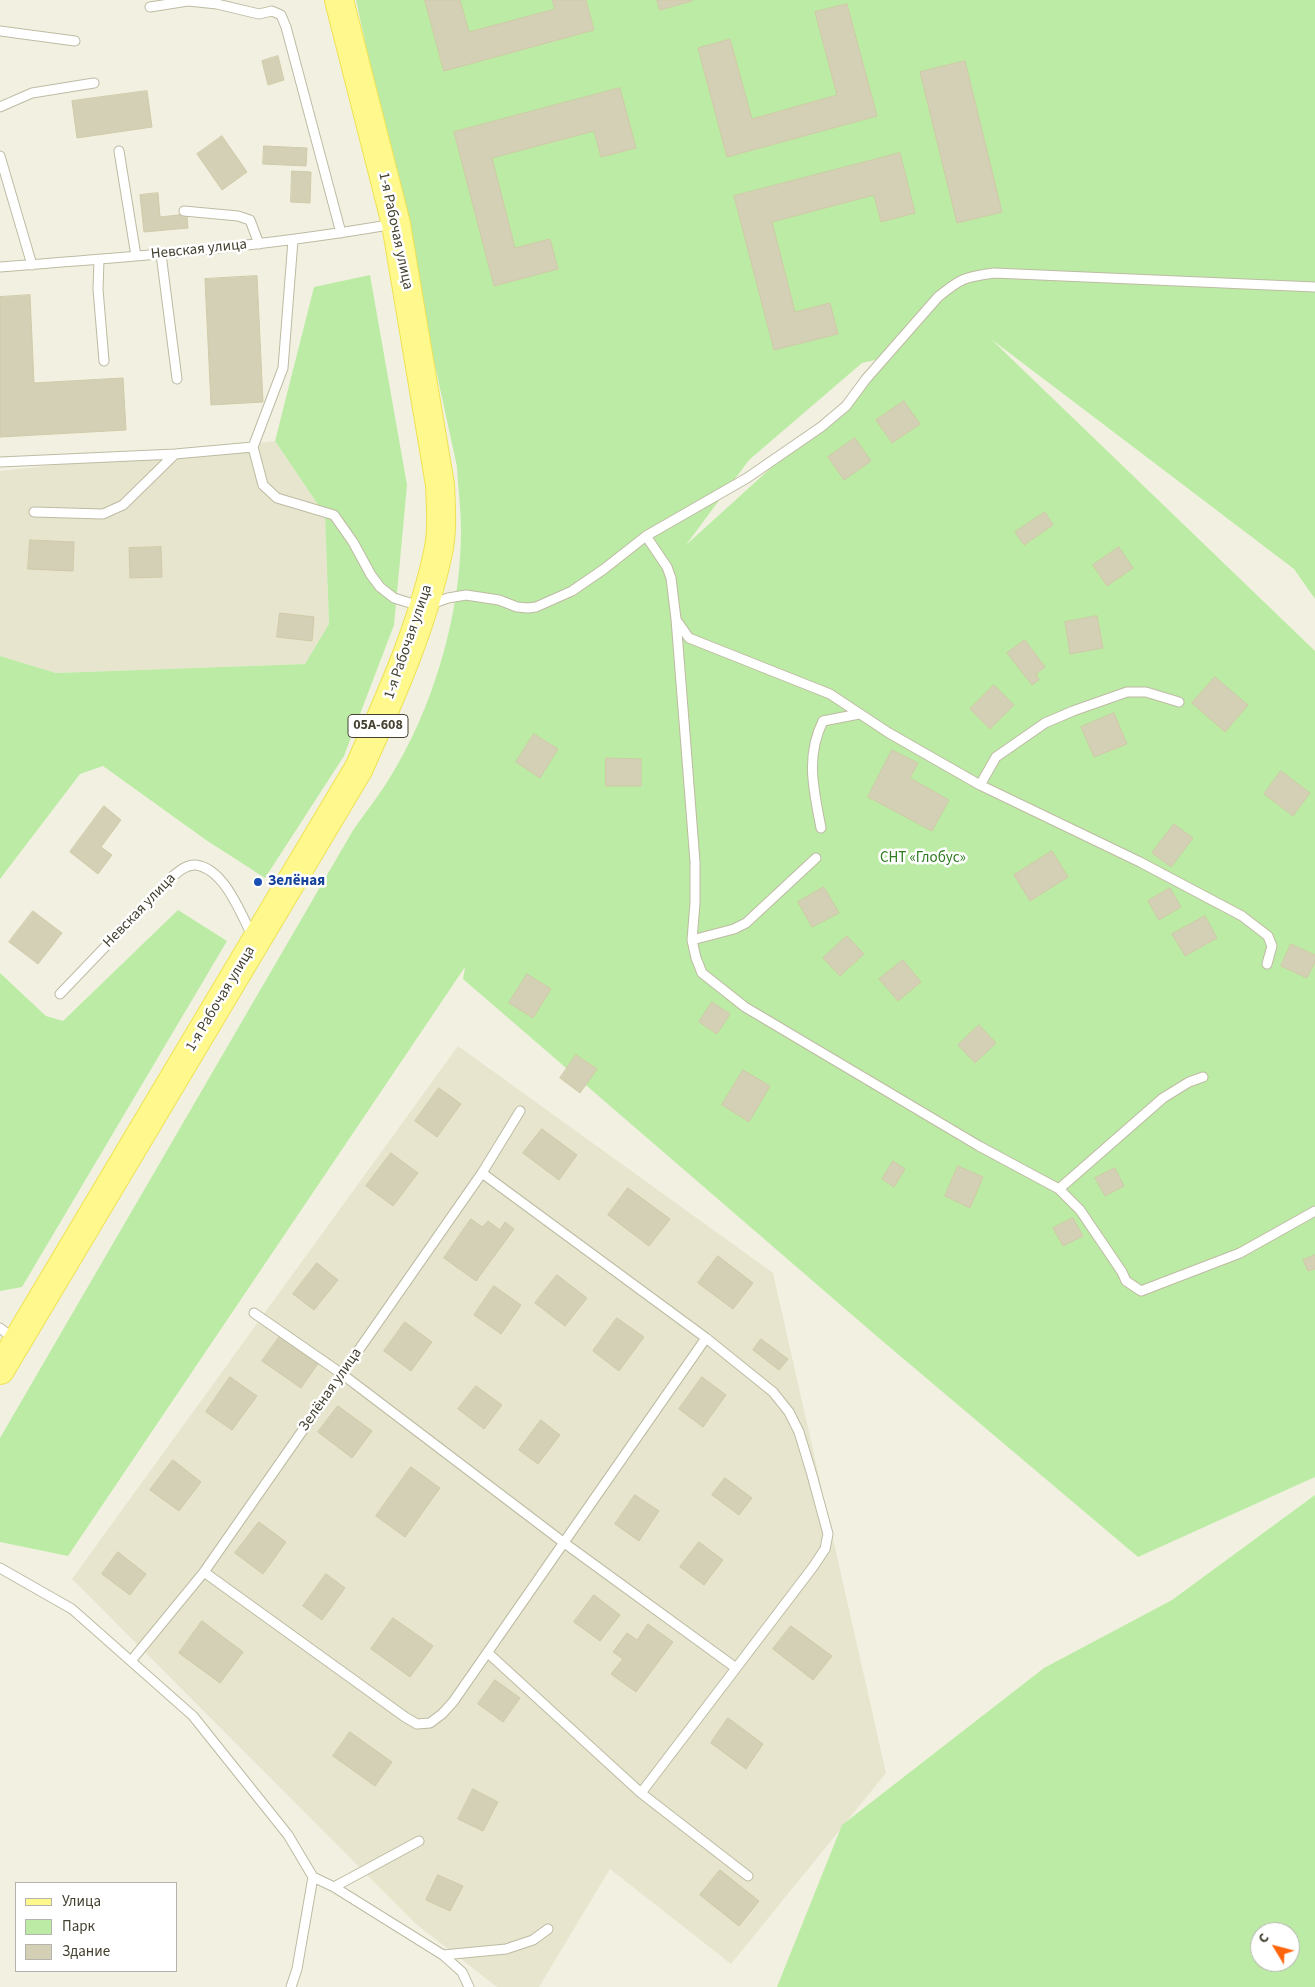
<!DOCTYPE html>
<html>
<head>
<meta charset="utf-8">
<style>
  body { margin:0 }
  #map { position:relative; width:1315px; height:1987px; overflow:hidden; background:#f2f1e1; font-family:"Source Sans 3",sans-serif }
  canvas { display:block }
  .legend { position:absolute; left:15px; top:1882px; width:162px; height:90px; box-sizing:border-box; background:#fff; border:1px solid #b4b3ad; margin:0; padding:6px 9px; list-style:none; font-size:15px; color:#444131 }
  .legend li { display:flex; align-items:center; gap:10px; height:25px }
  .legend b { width:25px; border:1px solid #b4b3ad }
  .north { position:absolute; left:1250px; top:1922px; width:50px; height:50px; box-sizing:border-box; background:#fff; border:1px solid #b4b3ad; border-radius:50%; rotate:307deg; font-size:14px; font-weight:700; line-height:20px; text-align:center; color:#444131 }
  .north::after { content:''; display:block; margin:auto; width:18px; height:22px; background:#ff660b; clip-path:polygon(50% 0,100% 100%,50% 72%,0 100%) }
</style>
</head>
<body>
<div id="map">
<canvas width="1315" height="1987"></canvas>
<ul class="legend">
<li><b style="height:6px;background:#fff88d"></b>Улица</li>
<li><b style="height:14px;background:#bceba5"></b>Парк</li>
<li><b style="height:14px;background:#d4d0b5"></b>Здание</li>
</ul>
<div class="north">С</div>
</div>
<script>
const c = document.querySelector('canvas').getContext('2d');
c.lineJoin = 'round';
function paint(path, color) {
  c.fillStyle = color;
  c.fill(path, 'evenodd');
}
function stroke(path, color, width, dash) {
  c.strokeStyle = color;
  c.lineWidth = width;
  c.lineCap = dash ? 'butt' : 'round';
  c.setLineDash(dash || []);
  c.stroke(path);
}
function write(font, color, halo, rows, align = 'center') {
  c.font = font + ' "Source Sans 3",sans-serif';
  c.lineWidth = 5;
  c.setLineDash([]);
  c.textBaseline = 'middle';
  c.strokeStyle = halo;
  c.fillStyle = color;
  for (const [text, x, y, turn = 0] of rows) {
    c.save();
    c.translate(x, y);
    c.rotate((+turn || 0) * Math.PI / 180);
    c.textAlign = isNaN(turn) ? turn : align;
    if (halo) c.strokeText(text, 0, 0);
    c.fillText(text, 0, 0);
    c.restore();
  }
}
paint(new Path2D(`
  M275,441l50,74 4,109 -24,40 -249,9 -56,-17v-185z
  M458,1046l315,227 113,500 -155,191 -121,-95 -71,118h-42l-81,-63 -344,-345z`), '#e7e5ce');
paint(new Path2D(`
  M356,0h959v599l-21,-30 -303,-230 324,312v826l-177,80 -258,-218 -417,-360 2,-12 -397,589 -68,-14v-104l352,-606c12,-18 26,-35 37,-53 44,-70 72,-165 72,-248 0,-21 -3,-43 -4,-64zM893,356v1l-207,188 63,-85 113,-97z
  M370,275l37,210 -13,140 -50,131 -79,122 -59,-38 -103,-74 -23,8 -80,105v-223l56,17 249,-9 24,-40 -4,-109 -50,-74 39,-154z
  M178,910l49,31 -205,346 -22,4v-318l46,43 17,5z
  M1315,1495v492h-538l65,-162 202,-157 128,-68zM1260,1932h30v30h-30z`), '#bceba5');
const building = new Path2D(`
  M425,0h35l9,32 86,-23 -3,-9h34l8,30 -150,41z
  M657,0h35v1l-32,9z
  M847,4l30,112 -150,41 -29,-109 32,-9 22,80 85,-24 -22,-83z
  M278,56l6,24 -16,5 -6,-24z
  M965,61l37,151 -45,11 -37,-151z
  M620,88l16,60 -35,9 -7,-26 -102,27 23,90 35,-9 8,30 -64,17 -40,-154z
  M147,91l5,36 -75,11 -5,-37z
  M222,136l25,36 -25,18 -25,-36z
  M264,146l43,2 -1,18 -43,-2z
  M900,153l15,60 -34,9 -7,-27 -102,27 23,90 35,-9 8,31 -64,16 -40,-154z
  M292,171l19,1 -1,31 -19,-1z
  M158,193l2,24 27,-3 1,14 -44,4 -4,-37z
  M257,276l6,126 -52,3 -6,-126z
  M30,295l4,88 89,-5 3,52 -126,7v-140z
  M904,401l16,23 -28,19 -16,-23z
  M855,438l16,23 -27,19 -16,-23z
  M1045,512l8,13 -29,20 -9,-13z
  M30,540l44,2 -1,29 -45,-2z
  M161,547l1,30 -32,1 -1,-30z
  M1119,547l14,21 -26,18 -14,-21z
  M280,613l34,4 -2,24 -35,-4z
  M1097,616l6,32 -33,6 -5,-32z
  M1025,640l20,27 -9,7 3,6 -7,5 -25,-32z
  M1215,677l33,28 -23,27 -33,-29z
  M994,685l20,20 -24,24 -20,-20z
  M1114,713l13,31 -33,13 -13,-30z
  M534,734l24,15 -18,29 -24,-16z
  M892,750l26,13 -8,15 39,22 -17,31 -64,-34z
  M606,758l35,1v27h-35z
  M1281,771l29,22 -17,23 -29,-22z
  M104,806l17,14 -20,27 11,8 -14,19 -28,-22z
  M1174,824l19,14 -22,29 -19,-14z
  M1052,851l16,26 -38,24 -16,-26z
  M824,887l15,26 -27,14 -14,-25z
  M1170,888l11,19 -22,13 -11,-19z
  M33,911l29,22 -24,31 -29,-22z
  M1205,916l12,22 -32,18 -13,-22z
  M847,936l17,18 -24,22 -17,-18z
  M1291,944l24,11v7l-8,16 -26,-12z
  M903,960l18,22 -23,19 -19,-22z
  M527,974l24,15 -18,29 -24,-15z
  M712,1002l18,12 -13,20 -18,-12z
  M979,1025l17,18 -21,20 -17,-18z
  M576,1055l21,14 -17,24 -20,-15z
  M743,1070l27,16 -21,36 -27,-17z
  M439,1088l22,16 -24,33 -22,-16z
  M542,1129l35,26 -18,25 -36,-27z
  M391,1153l27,20 -25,33 -27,-20z
  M893,1161l12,8 -11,18 -12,-8z
  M958,1166l25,11 -13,31 -25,-12z
  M1115,1168l9,18 -19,10 -10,-18z
  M628,1188l42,31 -21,27 -41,-31z
  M1073,1218l10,18 -20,10 -10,-18z
  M471,1219l11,8 6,-6 12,9 5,-8 9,7 -38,52 -32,-23z
  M1315,1255v14l-7,2 -5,-11z
  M718,1256l35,27 -20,26 -35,-26z
  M317,1263l21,17 -24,30 -21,-16z
  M557,1275l30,23 -22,28 -30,-23z
  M494,1286l27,19 -20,29 -27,-19z
  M617,1318l27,19 -25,34 -26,-20z
  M405,1322l27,20 -21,29 -27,-20z
  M280,1336l39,26 -18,26 -39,-27z
  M761,1339l27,20 -9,11 -26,-20z
  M230,1377l27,19 -25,34 -26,-18z
  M702,1377l24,18 -23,32 -24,-18z
  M476,1386l26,19 -18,24 -26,-20z
  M338,1406l34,25 -20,27 -34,-26z
  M541,1420l19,15 -22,29 -19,-14z
  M173,1460l28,22 -22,29 -29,-21z
  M411,1467l29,21 -35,49 -29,-21z
  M725,1478l27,20 -13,17 -27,-20z
  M635,1495l24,16 -20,30 -24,-17z
  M259,1522l27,20 -23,32 -28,-21z
  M699,1542l24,18 -19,25 -24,-18z
  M118,1552l28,22 -16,21 -28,-21z
  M326,1574l19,14 -23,32 -19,-14z
  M594,1595l26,20 -20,26 -26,-19z
  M393,1618l40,28 -23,31 -39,-28z
  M202,1621l41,31 -23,31 -41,-30z
  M648,1624l25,18 -37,50 -25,-18 12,-15 -10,-7 14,-19 10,7z
  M791,1626l41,30 -19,24 -40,-31z
  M495,1680l25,18 -17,24 -25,-18z
  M728,1718l35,26 -17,25 -35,-26z
  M350,1732l42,30 -17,24 -42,-30z
  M473,1789l25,13 -15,29 -25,-12z
  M720,1870l39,31 -20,25 -39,-31z
  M438,1875l25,11 -13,25 -24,-11z`);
paint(building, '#d4d0b5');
stroke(building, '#d0caa8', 1);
const service = new Path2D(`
  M150,7l38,-6 29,3 42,10 13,-3 9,4 5,12 55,206
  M0,31l75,10
  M0,107l32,-14 62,-10
  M119,151l17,105
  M0,156l32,109
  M184,211l54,5 12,4 9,24
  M161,254l16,125
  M99,260l-1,29 6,72
  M0,267c132,-10 263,-20 394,-43
  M253,447l30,-79 10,-128
  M0,462l175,-8 78,-7 10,38 14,13 57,17 19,27 18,33 9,12 14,11 29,9 25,-9 18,-3 33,5 18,7 11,1 8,-1 36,-16 32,-22 42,-33 101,-58 74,-51 25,-21 20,-27 72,-82c23,-19 27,-20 56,-24l321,14
  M34,512l69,2 20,-9 52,-51
  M646,536l21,31 4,11 5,41 19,243v41l-3,37 4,18 6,15 43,34 234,139 80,43 21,21 42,62 4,9 15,10 99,-38 75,-42
  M677,621l12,17 141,56 59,39 91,52 160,77 102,54 26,20 4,10 -5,18
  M980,785l16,-28 49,-34 28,-12 54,-19h19l33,10
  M821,828c-7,-37 -16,-71 2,-107l36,-7
  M692,940l42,-11 12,-6 70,-65
  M60,994l112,-117c7,-6 15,-13 24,-12 29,4 45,50 57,72
  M482,1173l224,165 67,54 16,20 10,20 13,43 16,59 -3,15 -12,18 -172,226
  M1059,1189l104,-91 26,-16 14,-5
  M254,1313l88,61 221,168 173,126
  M0,1328l15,12
  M0,1568l72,41 121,107 95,119 25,42 21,10 109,68 19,17 7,15
  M204,1572l201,145 12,7 13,-1 12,-9 11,-12 253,-364
  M488,1653l153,140 107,83
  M131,1661l73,-89 278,-399 38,-62
  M334,1887l85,-46
  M443,1955l63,-6 27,-9 15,-11
  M291,1987l6,-18 16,-92`);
const primary = new Path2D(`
  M0,1370l359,-602c30,-68 62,-138 78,-211 6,-23 4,-48 3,-72l-44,-261 -57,-224`);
stroke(service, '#bebba3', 11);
stroke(primary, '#eee253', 30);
stroke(service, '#fff', 9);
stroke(primary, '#fff88d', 28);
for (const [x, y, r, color] of [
  [258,882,5,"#1a4fb4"]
]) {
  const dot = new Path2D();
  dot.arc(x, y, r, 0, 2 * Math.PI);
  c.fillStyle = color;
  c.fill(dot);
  stroke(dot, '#fff', 2);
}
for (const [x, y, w] of [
  [378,726,60]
]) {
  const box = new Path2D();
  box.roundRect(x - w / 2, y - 11.5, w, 23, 4);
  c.fillStyle = '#fff';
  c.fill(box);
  stroke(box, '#444131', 1);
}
write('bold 14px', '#444131', null, [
  ["05А-608",378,726]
]);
write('15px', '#444131', '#fff', [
  ["1-я Рабочая улица",395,231,78],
  ["Невская улица",199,250,-6],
  ["1-я Рабочая улица",409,642,-71],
  ["Невская улица",140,911,-46],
  ["1-я Рабочая улица",221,999,-59],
  ["Зелёная улица",331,1390,-55]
]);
write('15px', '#2e7a20', '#fff', [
  ["СНТ «Глобус»",923,859]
]);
write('bold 15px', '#164399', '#fff', [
  ["Зелёная",268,882]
], 'left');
</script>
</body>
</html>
